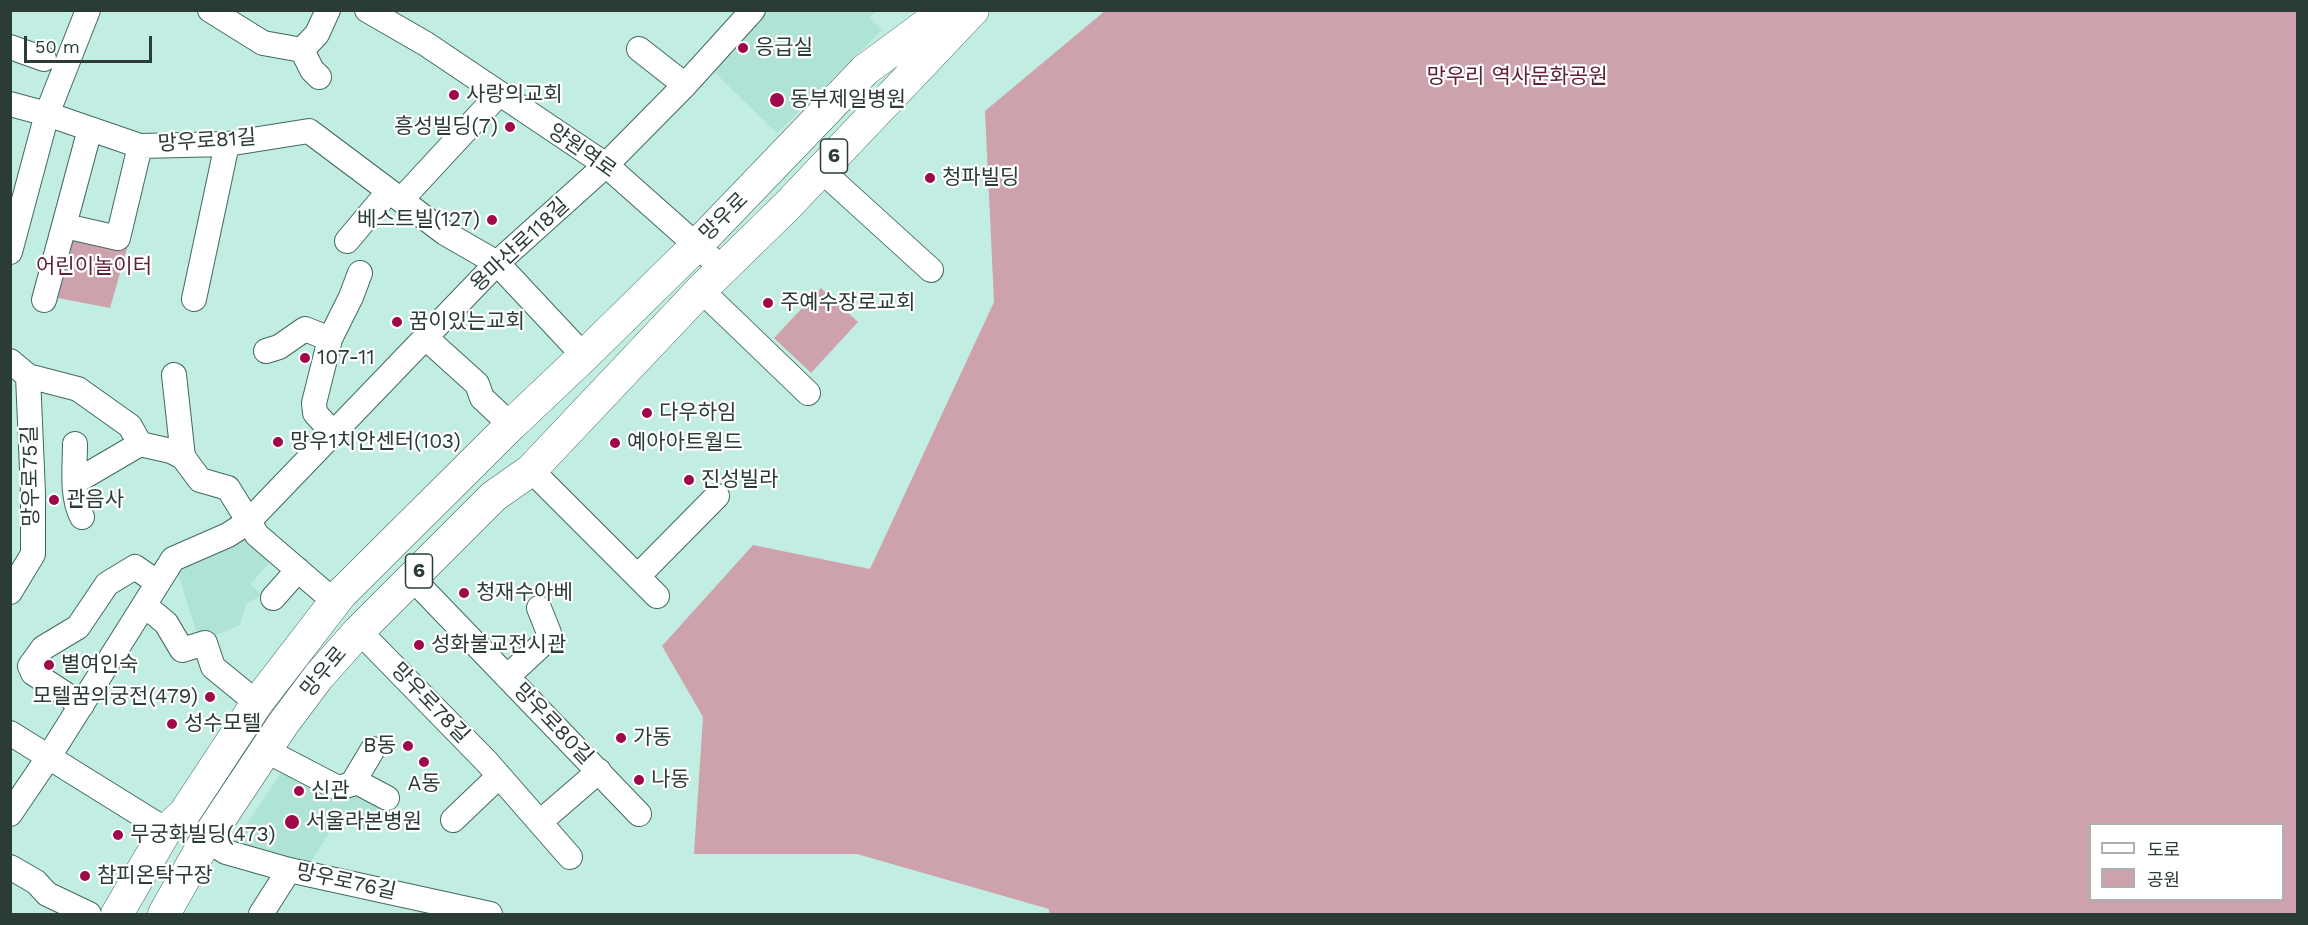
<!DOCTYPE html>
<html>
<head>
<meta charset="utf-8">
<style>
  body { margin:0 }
  #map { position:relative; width:2308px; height:925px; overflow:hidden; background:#c2ede2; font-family:"Work Sans","Noto Sans KR",sans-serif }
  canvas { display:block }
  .frame { position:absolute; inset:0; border:12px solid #2b3c37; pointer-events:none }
  .legend { position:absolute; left:2089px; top:823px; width:195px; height:78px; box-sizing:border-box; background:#fff; border:2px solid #aab1af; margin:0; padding:8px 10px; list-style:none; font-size:18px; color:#2b3c37 }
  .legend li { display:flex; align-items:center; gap:12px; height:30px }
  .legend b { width:30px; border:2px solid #aab1af }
  .scale { position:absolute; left:24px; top:36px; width:128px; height:27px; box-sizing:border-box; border:3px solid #2b3c37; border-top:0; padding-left:8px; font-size:18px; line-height:21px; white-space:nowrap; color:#2b3c37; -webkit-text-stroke:4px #fff; paint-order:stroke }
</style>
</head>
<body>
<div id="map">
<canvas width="2308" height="925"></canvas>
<div class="frame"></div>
<ul class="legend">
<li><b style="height:8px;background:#fff"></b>도로</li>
<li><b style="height:16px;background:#cea2ac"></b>공원</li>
</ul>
<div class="scale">50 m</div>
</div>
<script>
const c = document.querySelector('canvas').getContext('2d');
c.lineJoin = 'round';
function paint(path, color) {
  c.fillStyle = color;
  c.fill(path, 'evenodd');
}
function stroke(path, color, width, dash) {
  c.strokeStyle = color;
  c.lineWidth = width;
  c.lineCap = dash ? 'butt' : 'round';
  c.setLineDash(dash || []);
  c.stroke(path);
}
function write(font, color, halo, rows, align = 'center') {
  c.font = font + ' "Work Sans","Noto Sans KR",sans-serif';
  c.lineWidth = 4.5;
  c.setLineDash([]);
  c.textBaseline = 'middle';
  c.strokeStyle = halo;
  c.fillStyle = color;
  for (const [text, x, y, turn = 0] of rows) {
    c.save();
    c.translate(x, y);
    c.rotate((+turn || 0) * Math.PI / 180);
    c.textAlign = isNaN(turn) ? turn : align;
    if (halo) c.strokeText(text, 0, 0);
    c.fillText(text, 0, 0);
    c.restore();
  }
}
paint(new Path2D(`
  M762,11h115l-8,6 13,13 -105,103 -68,-66z
  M245,536l27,24 -22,24 12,11 -16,9 -6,21 -40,17 -26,-80z
  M286,765l73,29 25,12 -15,24 -29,-15 -31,50 -77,-19z`), '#afe3d6');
paint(new Path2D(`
  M1106,10l1191,1v903h-1248v-5l-192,-55h-163l9,-137 -41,-71 91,-101 117,24 124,-267 -9,-191zM2090,824h192v76h-192z
  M74,236l54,9 -18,63 -52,-10z
  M821,288l37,34 -47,51 -37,-35z`), '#cea2ac');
const minor = new Path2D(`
  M210,10l53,33 39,7 15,-16 11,-24
  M367,10l59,34 180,121 116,103
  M10,47l34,12
  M639,49l46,36
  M302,50l10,20 7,7
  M10,104l37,10 93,32 87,-2 82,-13 136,102 52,30 87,93
  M821,170l110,100
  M401,200l98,-106
  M65,226l53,12 22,-92
  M347,241l42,-50
  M10,252l37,-138 41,-104
  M701,290l107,103
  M194,299l33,-155
  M44,300l46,-171
  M426,338l51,46 5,14 29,27
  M266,351l13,-4 26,-18 25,10
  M10,361l18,15 5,117v61l-23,38
  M174,375l9,82
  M28,376l50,13 52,37 10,18
  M333,433l-18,-20 -1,-10 16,-64 21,-42 9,-24
  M75,444c0,23 -4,52 7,73
  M531,470l105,105 5,-2 76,-77
  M75,482l65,-38 31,7 12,6 17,23 28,8 29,47 78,67
  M634,573l23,23
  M412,578l227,236
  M273,598l25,-28
  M144,605l22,18 16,27 23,-7 8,24 44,36
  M359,631l128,131 83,95
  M507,677l41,-38 1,-6 -10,-25
  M82,705l-49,-32 -3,-7 13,-18 35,-21 29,-43 28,-17 23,16
  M10,733l156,97
  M265,750l73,38 14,-4 21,-35
  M355,781l32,17
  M10,814l38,-56 125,-199 55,-24 20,-13 249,-259 109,-98 79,-80 68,-75
  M453,820l46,-44
  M540,822l59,-51
  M206,840l20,12 63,18 201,44
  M10,867l26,15 11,12 42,20
  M261,914l28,-44`);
const major = new Path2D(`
  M117,914l49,-84 18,-16 73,-111 84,-109 170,-169 73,-69 113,-111 168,-175 61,-45 12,-15
  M164,914l42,-74 77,-116 36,-48 40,-45 135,-135 37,-26 170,-180 86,-84 186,-196`);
stroke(minor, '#42695f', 26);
stroke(major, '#42695f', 33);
stroke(minor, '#fff', 24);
stroke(major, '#fff', 32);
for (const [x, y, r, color] of [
  [743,48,6,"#a0084c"],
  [454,95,6,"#a0084c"],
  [777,100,8,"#a0084c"],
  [510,127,6,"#a0084c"],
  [930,178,6,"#a0084c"],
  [492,220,6,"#a0084c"],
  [768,303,6,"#a0084c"],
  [397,322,6,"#a0084c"],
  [305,358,6,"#a0084c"],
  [647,413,6,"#a0084c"],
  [278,442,6,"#a0084c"],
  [615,443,6,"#a0084c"],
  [689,480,6,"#a0084c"],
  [54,500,6,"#a0084c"],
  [464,593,6,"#a0084c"],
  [419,645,6,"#a0084c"],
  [49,665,6,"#a0084c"],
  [210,697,6,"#a0084c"],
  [172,724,6,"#a0084c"],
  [621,738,6,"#a0084c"],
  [408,746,6,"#a0084c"],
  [424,762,6,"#a0084c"],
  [639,780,6,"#a0084c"],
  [299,791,6,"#a0084c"],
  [292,822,8,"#a0084c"],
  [118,835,6,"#a0084c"],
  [85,876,6,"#a0084c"]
]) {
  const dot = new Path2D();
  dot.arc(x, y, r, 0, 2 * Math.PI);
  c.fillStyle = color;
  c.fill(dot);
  stroke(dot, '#fff', 2);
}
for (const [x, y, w] of [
  [834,156,27],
  [419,571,27]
]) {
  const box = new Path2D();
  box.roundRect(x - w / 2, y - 17, w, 34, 4.5);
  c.fillStyle = '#fff';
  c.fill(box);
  stroke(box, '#2b3c37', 1.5);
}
write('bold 20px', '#2b3c37', null, [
  ["6",834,156],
  ["6",419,571]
]);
write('21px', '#2b3c37', '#fff', [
  ["응급실",755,48],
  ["사랑의교회",466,95],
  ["동부제일병원",790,100],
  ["흥성빌딩(7)",498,127,"right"],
  ["청파빌딩",942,178],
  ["베스트빌(127)",480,220,"right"],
  ["주예수장로교회",780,303],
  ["꿈이있는교회",409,322],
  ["107-11",317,358],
  ["다우하임",659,413],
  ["망우1치안센터(103)",290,442],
  ["예아아트월드",627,443],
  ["진성빌라",701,480],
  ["관음사",66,500],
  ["청재수아베",476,593],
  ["성화불교전시관",431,645],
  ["별여인숙",61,665],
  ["모텔꿈의궁전(479)",198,697,"right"],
  ["성수모텔",184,724],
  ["가동",633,738],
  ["B동",396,746,"right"],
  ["나동",651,780],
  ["A동",424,784,"center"],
  ["신관",311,791],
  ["서울라본병원",306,822],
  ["무궁화빌딩(473)",130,835],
  ["참피온탁구장",97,876]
], 'left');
write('21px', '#5f2235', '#fff', [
  ["망우리 역사문화공원",1517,77],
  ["어린이놀이터",94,267]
]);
write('21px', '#2b3c37', '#fff', [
  ["망우로81길",207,141,-4],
  ["양원역로",582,151,35],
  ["망우로",724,217,-45],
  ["용마산로118길",520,245,-43],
  ["망우로75길",31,476,-91],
  ["망우로",324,672,-50],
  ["망우로78길",430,703,46],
  ["망우로80길",553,724,46],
  ["망우로76길",346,882,12]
]);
</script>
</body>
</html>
